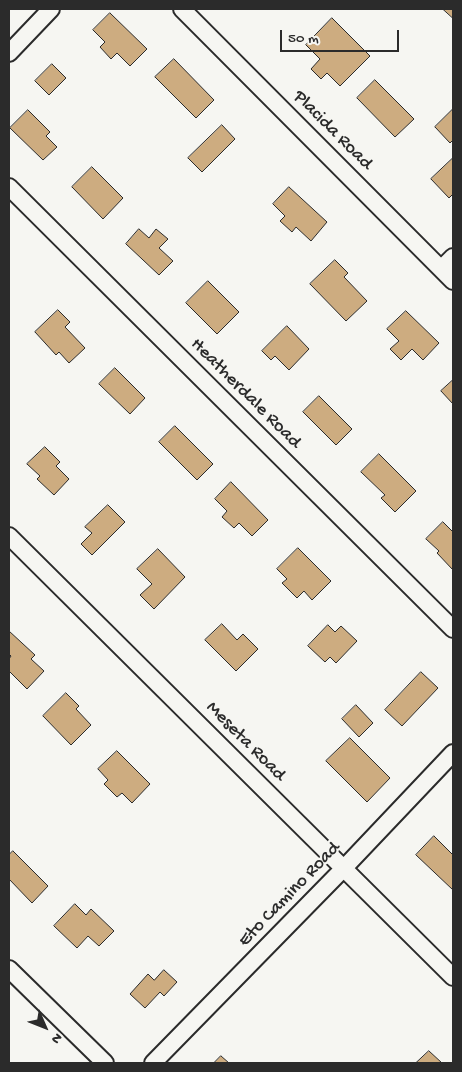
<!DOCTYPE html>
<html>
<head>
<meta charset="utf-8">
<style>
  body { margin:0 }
  #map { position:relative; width:462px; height:1072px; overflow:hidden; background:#f6f6f2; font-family:"Gochi Hand",sans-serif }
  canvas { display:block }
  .frame { position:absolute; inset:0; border:10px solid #2b2b2b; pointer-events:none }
  .north { position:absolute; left:20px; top:1002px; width:50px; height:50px; -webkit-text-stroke:4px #f6f6f2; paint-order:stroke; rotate:134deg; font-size:14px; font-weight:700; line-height:20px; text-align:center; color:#2b2b2b }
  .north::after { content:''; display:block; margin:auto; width:18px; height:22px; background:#2b2b2b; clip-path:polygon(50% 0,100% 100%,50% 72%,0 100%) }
  .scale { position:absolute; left:280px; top:30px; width:119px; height:22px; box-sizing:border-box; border:2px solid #2b2b2b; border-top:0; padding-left:6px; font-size:15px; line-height:18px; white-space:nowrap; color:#2b2b2b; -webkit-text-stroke:4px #f6f6f2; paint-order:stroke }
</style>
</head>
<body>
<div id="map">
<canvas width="462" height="1072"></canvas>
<div class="frame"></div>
<div class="north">N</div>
<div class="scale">50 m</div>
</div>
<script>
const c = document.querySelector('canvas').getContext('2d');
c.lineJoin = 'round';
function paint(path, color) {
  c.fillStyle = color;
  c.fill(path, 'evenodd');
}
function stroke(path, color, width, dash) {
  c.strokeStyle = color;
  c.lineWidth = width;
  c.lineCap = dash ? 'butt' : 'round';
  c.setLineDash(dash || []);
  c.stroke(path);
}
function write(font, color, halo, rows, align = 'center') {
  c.font = font + ' "Gochi Hand",sans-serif';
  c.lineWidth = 4.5;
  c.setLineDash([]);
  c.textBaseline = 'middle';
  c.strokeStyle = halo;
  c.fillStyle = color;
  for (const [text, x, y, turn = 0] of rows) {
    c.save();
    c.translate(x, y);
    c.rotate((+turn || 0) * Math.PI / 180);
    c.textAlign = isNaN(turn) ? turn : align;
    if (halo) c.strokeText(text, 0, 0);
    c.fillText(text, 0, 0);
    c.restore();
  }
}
const building = new Path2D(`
  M443,9h10v9z
  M110,13l37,36 -17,17 -13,-13 -6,6 -11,-12 5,-5 -12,-12z
  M332,18l38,38 -30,30 -13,-13 -6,6 -10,-10 9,-10 -14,-14z
  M174,59l40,41 -18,18 -41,-41z
  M52,64l14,14 -17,17 -14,-14z
  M375,80l39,39 -19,18 -38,-39z
  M453,109v31l-3,3 -15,-16z
  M28,110l22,22 -4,4 11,11 -14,13 -33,-32z
  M222,125l13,14 -33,33 -14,-14z
  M453,158v36l-4,4 -18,-19z
  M92,167l31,31 -20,21 -31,-32z
  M289,187l38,35 -16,19 -15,-14 -4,5 -12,-11 5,-5 -12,-12z
  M139,229l10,9 7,-9 12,10 -9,9 14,13 -14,14 -33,-31z
  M335,260l13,13 -4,4 23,24 -21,20 -36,-37z
  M208,281l31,31 -22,22 -31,-31z
  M58,310l12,12 -5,5 20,21 -16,15 -10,-11 -3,3 -21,-23z
  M406,311l33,32 -16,17 -11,-11 -11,11 -11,-11 9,-8 -12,-12z
  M287,326l22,23 -20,21 -14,-14 -4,4 -9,-9z
  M115,368l30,30 -15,16 -31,-30z
  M453,380v24l-12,-13z
  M319,396l33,33 -16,16 -33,-33z
  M175,426l38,38 -16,16 -38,-38z
  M45,447l15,15 -4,4 13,13 -15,16 -17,-16 3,-3 -13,-12z
  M379,454l37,37 -21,21 -14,-14 4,-3 -24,-23z
  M231,482l37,38 -16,16 -13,-13 -5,5 -12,-11 5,-6 -12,-12z
  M108,505l17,17 -33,33 -11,-11 11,-11 -7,-6z
  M443,522l10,10v38l-16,-17 2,-2 -13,-12z
  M298,548l33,33 -19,19 -8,-9 -7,7 -15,-15 5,-4 -10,-10z
  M158,549l27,28 -31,32 -14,-14 12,-11 -15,-15z
  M222,624l15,16 6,-6 15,15 -22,22 -31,-31z
  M328,625l7,7 6,-6 16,15 -21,22 -6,-6 -5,5 -17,-16z
  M9,631l26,24 -4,4 13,12 -17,18 -18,-18v-12l2,-3 -2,-2z
  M421,672l17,16 -36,38 -17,-16z
  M66,693l13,13 -3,3 15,16 -20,20 -28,-29z
  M356,705l17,18 -14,14 -17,-18z
  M350,738l40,40 -23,24 -41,-41z
  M117,751l33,33 -18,19 -10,-10 -5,4 -13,-13 4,-4 -10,-11z
  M434,836l19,19v35l-37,-35z
  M13,851l35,35 -16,17 -23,-24v-24z
  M75,904l11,11 5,-6 23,22 -15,15 -11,-10 -11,12 -23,-22z
  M164,970l13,12 -13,14 -4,-4 -15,16 -15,-14 18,-20 6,6z
  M429,1051l13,12h-26z
  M221,1056l8,7h-15z`);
paint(building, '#cdac80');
stroke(building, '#2b2b2b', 1);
const minor = new Path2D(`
  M182,9l271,272
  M9,53l42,-44
  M9,187l444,442
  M441,269l12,-12
  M9,536l444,441
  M9,969l96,94
  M153,1063l191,-195 109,-115`);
stroke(minor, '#2b2b2b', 20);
stroke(minor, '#f6f6f2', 16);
write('19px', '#2b2b2b', '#f6f6f2', [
  ["Placida Road",332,131,45],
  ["Heatherdale Road",245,394,45],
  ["Meseta Road",245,742,45],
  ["Eto Camino Road",290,895,-46]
]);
</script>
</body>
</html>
